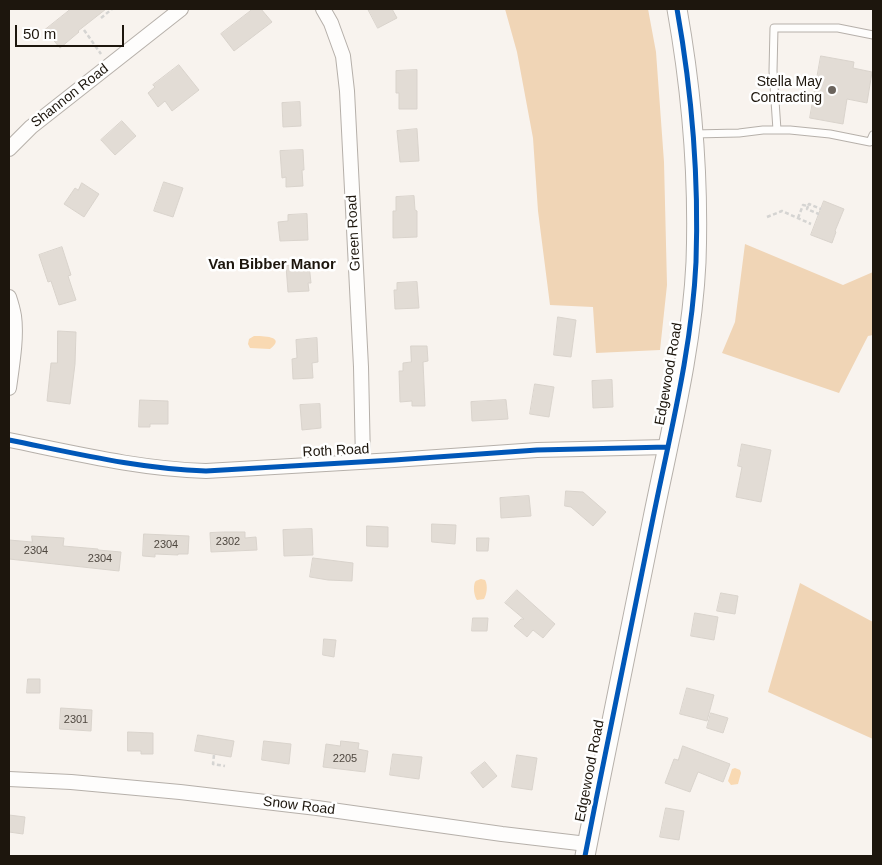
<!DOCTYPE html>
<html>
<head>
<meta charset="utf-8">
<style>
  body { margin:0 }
  #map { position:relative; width:882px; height:865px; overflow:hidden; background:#f8f3ee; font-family:Helvetica,sans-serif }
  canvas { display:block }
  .frame { position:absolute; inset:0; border:10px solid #1d160d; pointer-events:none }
  .scale { position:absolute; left:15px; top:25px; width:109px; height:22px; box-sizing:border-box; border:2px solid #1d160d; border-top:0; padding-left:6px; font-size:15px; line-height:18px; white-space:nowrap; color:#1d160d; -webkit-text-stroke:4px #fff; paint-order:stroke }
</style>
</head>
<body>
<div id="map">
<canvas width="882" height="865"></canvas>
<div class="frame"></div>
<div class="scale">50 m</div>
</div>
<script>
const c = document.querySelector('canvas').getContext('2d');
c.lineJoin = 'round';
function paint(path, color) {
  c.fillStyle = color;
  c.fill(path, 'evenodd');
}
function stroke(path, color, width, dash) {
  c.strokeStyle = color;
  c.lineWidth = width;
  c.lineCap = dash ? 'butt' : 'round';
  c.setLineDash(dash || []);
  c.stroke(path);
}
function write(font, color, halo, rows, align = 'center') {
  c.font = font + ' Helvetica,sans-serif';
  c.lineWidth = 5;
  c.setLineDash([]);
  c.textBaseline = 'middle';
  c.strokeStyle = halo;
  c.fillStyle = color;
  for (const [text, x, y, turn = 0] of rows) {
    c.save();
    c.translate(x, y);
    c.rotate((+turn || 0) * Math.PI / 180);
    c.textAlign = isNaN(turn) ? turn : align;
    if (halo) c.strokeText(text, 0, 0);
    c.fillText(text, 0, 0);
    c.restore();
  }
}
paint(new Path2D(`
  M505,9h143l8,43 8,110 3,123 -7,65 -64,3 -3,-46 -43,-2 -12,-94 -5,-73 -16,-86z
  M745,244l98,41 30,-13v63l-5,1 -29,57 -117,-40 13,-31z
  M800,583l73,39v117l-105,-47z`), '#f0d5b6');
paint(new Path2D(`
  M254,336c8,0 33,0 16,13l-20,-1 -2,-4 1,-5z
  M481,579l4,1c3,5 2,14 -1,19l-7,1c-3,-4 -4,-13 -2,-18 1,-2 4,-2 6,-3z
  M735,768l5,2 1,3 -3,11 -7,1 -3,-4 4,-12z`), '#f9d9b2');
const building = new Path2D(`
  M71,9h35l-28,22 1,1 -19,16 -15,-18z
  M253,9h8l11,13 -38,29 -13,-17z
  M368,9h24l5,9 -19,10z
  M821,56l33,6 -1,6 19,4 -5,31 -20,-4 -4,25 -33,-6z
  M179,65l20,25 -27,21 -7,-10 -7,6 -10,-14 7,-6 -2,-2z
  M417,70v39h-18v-16h-3v-22z
  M300,102l1,24 -18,1 -1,-24z
  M122,121l14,15 -21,19 -14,-15z
  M417,129l2,32 -19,1 -3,-31z
  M303,150l1,20h-2l1,16 -17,1v-10l-4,1 -2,-27z
  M164,182l19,6 -10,29 -19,-6z
  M82,183l17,11 -15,23 -20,-13 11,-16 3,2z
  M414,196l1,14 2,1v26l-24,1v-27h3v-14z
  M824,201l20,8 -9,22 1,1 -4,11 -21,-8z
  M307,214l1,26 -28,1 -2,-19 10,-1v-6z
  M62,247l9,28 -3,1 8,24 -17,5 -8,-24 -3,1 -9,-27z
  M309,264l2,19h-3l1,8 -21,1 -2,-26z
  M417,282l2,26 -24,1 -1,-19h3v-7z
  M558,317l18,3 -5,37 -17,-2z
  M58,331l18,1 -1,32 -5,40 -23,-3 4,-38h6z
  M317,338l1,24 -6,1 1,15 -20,1 -1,-20 5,-1 -1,-18z
  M411,346h16l1,15 -5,1 2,44h-13v-5l-12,1 -1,-31h4v-8l8,-1z
  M612,380l1,27 -20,1 -1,-27z
  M535,384l19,3 -5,30 -19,-3z
  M140,400l28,1v23h-18v3h-11z
  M506,400l2,19 -36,2 -1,-19z
  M320,404l1,24 -19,2 -2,-25z
  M742,444l29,6 -10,52 -25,-5 6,-30 -4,-1z
  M566,491l17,1 23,20 -13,14 -22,-19 -6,-1z
  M529,496l2,20 -30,2 -1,-20z
  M432,524l24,1 -1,19 -23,-2z
  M367,526l21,1v20l-21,-1z
  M312,529l1,26 -29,1 -1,-26z
  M224,532h21v6l11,-1 1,13 -46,2 -1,-19z
  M144,534l45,2 -1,18h-10v1l-23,-1v3l-12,-1z
  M32,536l32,2 -1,8 35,3v1l23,2 -2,19 -110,-12v-19l23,2z
  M477,538h12l-1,13h-11z
  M313,558l40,5 -1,18 -24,-1 -18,-3z
  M517,590l38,34 -12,14 -10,-8 -6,7 -13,-11 7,-7h3l-19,-16z
  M721,593l17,3 -3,18 -18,-3z
  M695,613l23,4 -4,23 -23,-4z
  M473,618h15l-1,13h-15z
  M324,639l12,1 -2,17 -11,-2z
  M28,679h12v14h-13z
  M687,688l27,7 -7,26 -27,-7z
  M61,708l31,2 -1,21 -31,-2z
  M711,713l17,5 -5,15 -16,-5z
  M128,732l25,1v21h-12v-3h-13z
  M198,735l36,6 -3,16 -36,-6z
  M264,741l27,3 -2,20 -27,-4z
  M341,741l18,2 -1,6 10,2 -3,21 -42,-5 3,-23 14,2z
  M683,746l47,18 -7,18 -25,-10 -8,20 -25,-9 9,-24 4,1z
  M393,754l29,3 -3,22 -29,-4z
  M517,755l20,3 -5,32 -20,-3z
  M485,762l12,14 -14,12 -12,-15z
  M666,808l18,3 -5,29 -19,-3z
  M9,815l16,2 -2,17 -14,-2z`);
paint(building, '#e2dcd5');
stroke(building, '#d9d3cc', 1);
const lane = new Path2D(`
  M777,130l-4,-59 1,-43h64l35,7
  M694,134l45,-1 24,-3h27l40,4 40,8 3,-7`);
const street = new Path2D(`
  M323,9l8,14 12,33 4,35 14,276 2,94
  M9,149l22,-22 150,-118
  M9,297c2,6 4,13 5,19 3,21 -2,50 -5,72
  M9,440c65,13 130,29 197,31l188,-11 143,-10 131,-3
  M9,779l62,3 109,10 137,16 185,26 85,10`);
const secondary = new Path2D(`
  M585,856c22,-113 45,-226 68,-338 17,-84 39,-170 43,-256 3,-85 -4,-169 -19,-253`);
stroke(lane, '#b6b0aa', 9);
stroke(street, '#b6b0aa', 16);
stroke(secondary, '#b6b0aa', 21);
stroke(new Path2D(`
  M101,18l11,-9
  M84,30l17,24
  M808,206l-1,3 12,5
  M767,217l15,-6 29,13
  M798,218l5,-13 5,1 1,-2 12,5
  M214,755l-1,9 12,2`), '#d5d4d2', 2.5, [4, 2.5]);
stroke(lane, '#fefdfc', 7);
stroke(street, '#fefdfc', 14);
stroke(secondary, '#fefdfc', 19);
stroke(new Path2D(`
  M9,440c65,13 130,29 197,31l188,-11 143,-10 131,-3
  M585,856c22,-113 45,-226 68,-338 17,-84 39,-170 43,-256 3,-85 -4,-169 -19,-253`), '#0057b8', 5);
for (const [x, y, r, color] of [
  [832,90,5,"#6a635c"]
]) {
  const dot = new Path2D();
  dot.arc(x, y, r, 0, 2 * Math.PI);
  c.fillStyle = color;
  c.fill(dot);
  stroke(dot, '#fff', 2);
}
write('11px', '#4f4840', null, [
  ["2302",228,542],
  ["2304",166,545],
  ["2304",36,551],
  ["2304",100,559],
  ["2301",76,720],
  ["2205",345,759]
]);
write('14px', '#1d160d', '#fff', [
  ["Stella May",822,82],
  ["Contracting",822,98]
], 'right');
write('14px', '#1d160d', '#fff', [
  ["Shannon Road",70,96,-38],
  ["Green Road",354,233,-93],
  ["Edgewood Road",669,374,-80],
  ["Roth Road",336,451,-3],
  ["Edgewood Road",590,771,-79],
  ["Snow Road",299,806,7]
]);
write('bold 15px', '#1d160d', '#fff', [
  ["Van Bibber Manor",272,265]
]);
</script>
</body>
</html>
